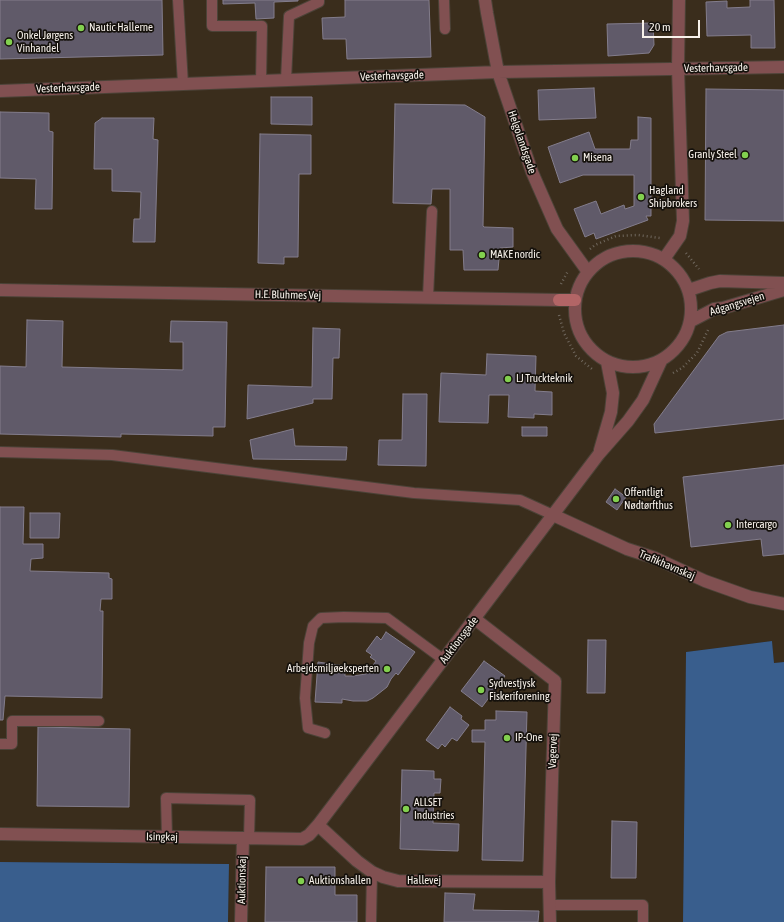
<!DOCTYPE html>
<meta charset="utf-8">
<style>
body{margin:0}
#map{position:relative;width:784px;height:922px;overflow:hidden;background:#30271b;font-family:"Asap Condensed",sans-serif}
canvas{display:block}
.scale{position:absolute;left:642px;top:20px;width:58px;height:18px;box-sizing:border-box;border:2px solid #f8f2eb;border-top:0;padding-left:5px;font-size:12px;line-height:14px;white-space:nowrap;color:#f8f2eb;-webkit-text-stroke:3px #15110c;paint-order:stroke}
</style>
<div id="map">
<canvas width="784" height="922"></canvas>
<div class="scale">20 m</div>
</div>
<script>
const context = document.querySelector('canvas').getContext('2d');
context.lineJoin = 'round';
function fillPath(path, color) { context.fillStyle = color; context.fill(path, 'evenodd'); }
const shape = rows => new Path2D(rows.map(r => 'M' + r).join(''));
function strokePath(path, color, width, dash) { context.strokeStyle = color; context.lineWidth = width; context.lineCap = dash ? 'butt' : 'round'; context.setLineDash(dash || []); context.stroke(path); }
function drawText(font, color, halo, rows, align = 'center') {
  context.font = font + ' "Asap Condensed",sans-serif'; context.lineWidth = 3.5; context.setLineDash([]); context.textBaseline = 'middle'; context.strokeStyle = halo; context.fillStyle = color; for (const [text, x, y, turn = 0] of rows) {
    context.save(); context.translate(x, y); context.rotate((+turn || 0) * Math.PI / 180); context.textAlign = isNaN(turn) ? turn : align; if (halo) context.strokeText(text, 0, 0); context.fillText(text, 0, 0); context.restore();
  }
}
fillPath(shape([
 [0,0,784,0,784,662,774,663,772,641,686,652,683,922,228,922,229,864,0,862]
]), '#3a2d1c');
fillPath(shape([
 [772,641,774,663,784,662,784,922,683,922,686,652],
 [0,862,229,864,228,922,0,922]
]), '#395e8d');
const building = shape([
 [0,0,162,0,163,55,0,59,0,0],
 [223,0,298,0,298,1,274,2,274,18,256,19,255,3,223,4,223,0],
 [345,0,429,0,431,57,347,59,346,39,323,39,322,18,345,17,345,0],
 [750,0,774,0,775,48,751,48,751,35,707,36,706,2,727,1,727,8,750,7,750,0],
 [653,23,654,45,649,53,608,56,607,24,653,23],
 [594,88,596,118,539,120,538,90,594,88],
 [706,89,784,90,784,221,705,220,706,89],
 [271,97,312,97,312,125,271,124,271,97],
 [395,104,465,105,485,117,483,226,484,227,513,228,513,247,500,248,498,270,464,270,463,250,450,250,450,189,432,189,431,204,393,203,395,104],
 [0,112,49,113,49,131,53,132,52,209,35,209,36,179,0,178,0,112],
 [638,117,651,118,651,216,646,216,648,220,596,239,594,233,585,237,574,209,596,201,601,214,624,205,625,209,634,206,634,175,583,175,560,183,548,147,589,132,595,149,630,149,631,140,638,140,638,117],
 [102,118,154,118,153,139,158,140,155,242,133,242,134,219,140,219,141,192,112,191,112,169,94,169,95,123,102,118],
 [260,134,311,135,311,174,299,174,298,257,284,257,284,264,258,263,260,134],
 [27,320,63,321,62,367,183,370,183,342,170,342,171,321,227,322,225,427,213,427,213,436,121,434,121,437,0,434,0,366,26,367,27,320],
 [784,325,784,419,655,433,654,424,719,336,727,332,784,325],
 [313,328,340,329,339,358,333,358,332,399,313,399,313,403,247,419,248,385,312,387,313,328],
 [487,354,536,356,535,391,552,392,552,415,534,414,534,418,508,417,509,395,489,395,488,423,439,422,441,373,486,375,487,354],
 [403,394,427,394,426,466,378,465,379,440,402,440,403,394],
 [522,427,547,427,547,436,522,436,522,427],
 [293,429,295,446,347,447,346,460,253,459,250,440,293,429],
 [784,465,784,554,763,556,761,539,691,547,683,477,784,465],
 [615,489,626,497,617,510,606,502,615,489],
 [0,507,24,507,23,544,43,544,43,558,31,559,30,571,109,573,109,578,112,579,112,599,101,599,100,611,103,611,102,698,5,696,3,720,0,720,0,507],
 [30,513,60,513,59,538,30,538,30,513],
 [386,632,415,652,398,675,396,673,391,679,387,687,373,698,367,701,353,701,342,699,342,703,315,702,318,662,345,666,345,676,353,676,366,674,369,671,376,661,370,657,372,655,366,651,377,636,381,640,386,632],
 [588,640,606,640,605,693,587,693,588,640],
 [484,661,505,676,482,707,461,691,484,661],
 [450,707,462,716,461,719,469,725,457,741,452,738,445,747,442,744,438,749,426,740,450,707],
 [496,711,527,712,523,861,482,860,485,742,472,742,472,730,485,730,485,720,496,720,496,711],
 [38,727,130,729,129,807,37,806,38,727],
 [402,770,434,771,434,779,441,779,440,793,434,793,433,823,459,824,458,851,400,849,402,770],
 [612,821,637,822,636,878,611,878,612,821],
 [266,867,335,867,335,895,357,895,357,922,265,922,266,867],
 [445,893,475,894,473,910,539,911,538,922,444,922,445,893]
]);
fillPath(building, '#605a69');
strokePath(building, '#837d8c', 1);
const lane = shape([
 [178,0,183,84],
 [212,0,212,26,262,26,261,81],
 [444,0,445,29],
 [286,80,289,16,319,2,319,0],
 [428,297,432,211],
 [0,452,112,455,414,493,520,500,553,515],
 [325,733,308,728,305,698,309,643,313,626,321,618,344,617,387,618,444,660],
 [0,744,12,744,12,721,99,721],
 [167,837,166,798,250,800,249,838],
 [550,905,643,905,643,922],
 [371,922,372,872]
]);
const street = shape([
 [485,0,487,13,498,72,532,172,557,229,588,272],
 [0,91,498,72,784,67],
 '575 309a58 58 0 1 1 116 0a58 58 0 1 1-116 0Z',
 [664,259,680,236,683,221,678,69,679,0],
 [0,290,559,300],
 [689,290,710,283,720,281,784,283],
 [691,321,714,309,723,308,784,290],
 [600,450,611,412,613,393,607,362],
 [553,515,627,549,655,558,705,581,750,597,784,604],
 [475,619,555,681,549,882,550,922],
 [318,825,357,861,372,872,383,877,398,881,549,882],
 [0,834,302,839,309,835,318,825,599,454,628,421,643,400,661,361],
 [241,922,243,838]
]);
const secondary = shape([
 [559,300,575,300]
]);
strokePath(lane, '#4c4338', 12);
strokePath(street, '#4c4338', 14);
strokePath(secondary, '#4c4338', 14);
strokePath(shape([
 [590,249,595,245,616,236,638,235,660,238],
 [686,253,699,269],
 [561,284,568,271],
 [559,315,564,333,576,356,592,369],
 [673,373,682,368,697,353,708,330]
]), '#70685e', 2.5, [1, 3]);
strokePath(lane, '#815051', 10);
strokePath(street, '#815051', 12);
strokePath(secondary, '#b26566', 12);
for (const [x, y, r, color] of [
 [81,28,4,"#82d04f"],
 [9,42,4,"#82d04f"],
 [745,155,4,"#82d04f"],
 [575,158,4,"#82d04f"],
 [641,197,4,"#82d04f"],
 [482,255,4,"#82d04f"],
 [508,379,4,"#82d04f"],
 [616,499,4,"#82d04f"],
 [728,525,4,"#82d04f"],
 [387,669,4,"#82d04f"],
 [481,690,4,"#82d04f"],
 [507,738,4,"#82d04f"],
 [406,809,4,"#82d04f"],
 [301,881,4,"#82d04f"]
]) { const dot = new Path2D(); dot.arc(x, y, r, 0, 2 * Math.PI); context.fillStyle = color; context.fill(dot); strokePath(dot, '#15110c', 1.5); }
drawText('11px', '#f8f2eb', '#15110c', [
 ["Nautic Hallerne",89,28],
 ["Onkel Jørgens",17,36],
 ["Vinhandel",17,49],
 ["Granly Steel",737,155,"right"],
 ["Misena",583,158],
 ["Hagland",649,191],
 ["Shipbrokers",649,204],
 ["MAKE nordic",490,255],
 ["LJ Truckteknik",516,379],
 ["Offentligt",624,493],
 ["Nødtørfthus",624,506],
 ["Intercargo",736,525],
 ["Arbejdsmiljøeksperten",379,669,"right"],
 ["Sydvestjysk",489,684],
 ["Fiskeriforening",489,697],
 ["IP-One",515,738],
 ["ALLSET",414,803],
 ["Industries",414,816],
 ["Auktionshallen",309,881]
], 'left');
drawText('11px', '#f8f2eb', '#15110c', [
 ["Vesterhavsgade",716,68,-1],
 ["Vesterhavsgade",392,76,-2],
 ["Vesterhavsgade",68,88,-2],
 ["Helgolandsgade",522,142,71],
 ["H.E. Bluhmes Vej",288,295,1],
 ["Adgangsvejen",737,304,-17],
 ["Trafikhavnskaj",667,565,23],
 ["Auktionsgade",459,640,-53],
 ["Vagervej",553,751,-88],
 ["Isingkaj",162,837,1],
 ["Auktionskaj",242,880,-89],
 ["Hallevej",424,881]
]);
</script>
